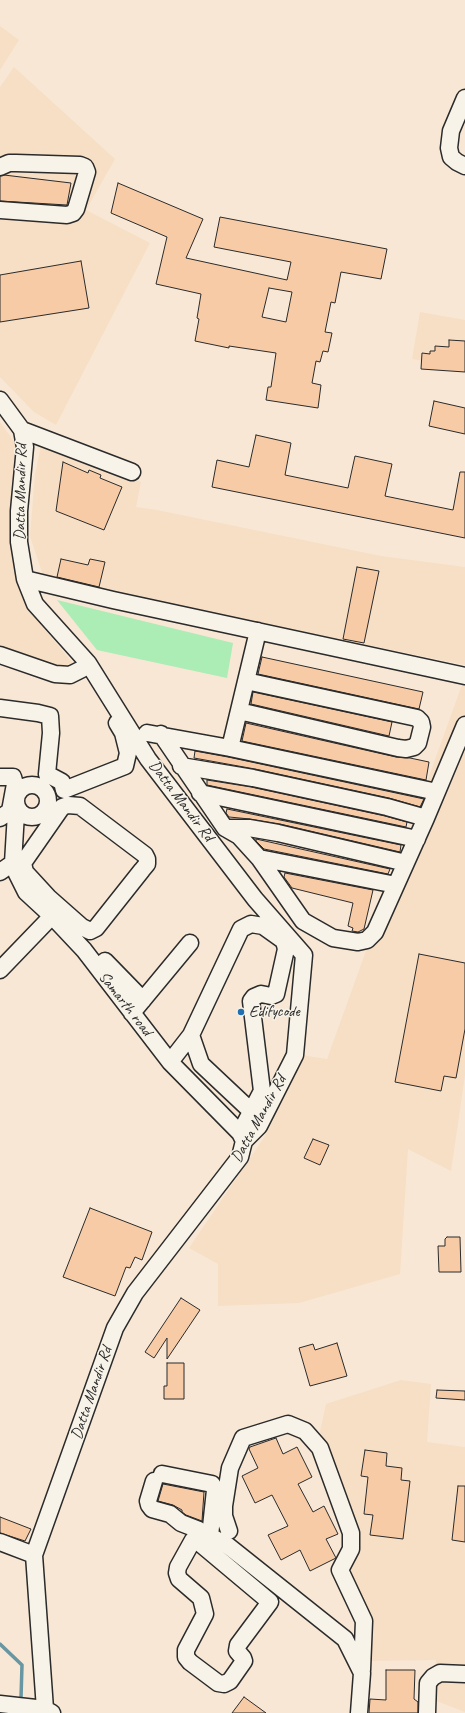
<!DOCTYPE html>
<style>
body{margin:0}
canvas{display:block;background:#f7e7d4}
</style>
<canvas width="465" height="1713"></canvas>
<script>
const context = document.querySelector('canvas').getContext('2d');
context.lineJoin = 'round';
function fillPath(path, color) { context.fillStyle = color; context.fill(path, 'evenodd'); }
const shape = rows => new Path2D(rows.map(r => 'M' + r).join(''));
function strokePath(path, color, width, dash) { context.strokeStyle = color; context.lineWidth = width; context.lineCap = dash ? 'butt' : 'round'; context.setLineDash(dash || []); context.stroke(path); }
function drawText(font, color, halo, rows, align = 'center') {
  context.font = font + ' Caveat,sans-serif'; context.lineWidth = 3; context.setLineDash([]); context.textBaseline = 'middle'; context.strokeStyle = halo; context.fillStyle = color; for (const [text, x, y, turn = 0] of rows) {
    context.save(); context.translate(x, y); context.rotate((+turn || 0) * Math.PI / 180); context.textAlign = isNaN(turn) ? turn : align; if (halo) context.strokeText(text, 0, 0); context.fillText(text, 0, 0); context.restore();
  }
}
fillPath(shape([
 [0,26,19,40,0,70],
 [14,67,115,159,86,210,150,243,56,425,34,412,0,377,0,87],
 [420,312,465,320,465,368,412,359],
 [0,422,15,443,12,549,26,607,76,667,65,673,0,649],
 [41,445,141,482,136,507,157,510,381,556,465,567,465,665,44,578,30,536,35,474],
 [463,682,465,682,465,1075,451,1171,408,1149,400,1274,299,1303,218,1306,218,1264,189,1248,265,1136,301,1055,327,1059],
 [401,1380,431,1384,427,1442,465,1447,465,1712,434,1700,436,1660,368,1661,342,1524,315,1454,326,1404]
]), '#f7dfc6');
fillPath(shape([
 [57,600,233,643,227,678,97,650]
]), '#acecb5');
strokePath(shape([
 [0,1644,22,1665,21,1698]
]), '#6896a2', 3.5);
const building = shape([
 [4,175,71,183,67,205,0,201,0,176,4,175],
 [118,183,203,219,186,258,287,280,291,262,214,247,220,217,387,249,381,279,341,272,335,303,331,302,325,332,332,333,328,352,323,351,320,362,316,361,312,383,321,385,318,408,266,400,268,387,271,387,276,353,229,346,229,348,195,341,199,319,197,318,201,294,156,284,167,237,111,213,118,183],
 [269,288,292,292,286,322,262,317,269,288],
 [81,261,89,308,0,322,0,275,81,261],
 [449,340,465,341,465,372,421,369,422,353,430,354,430,351,435,351,435,346,449,347,449,340],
 [434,401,465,408,465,434,429,426,434,401],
 [256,435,291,443,285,475,348,488,355,456,392,464,385,496,453,510,460,472,465,472,465,538,212,487,217,460,249,467,256,435],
 [63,462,88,473,89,470,101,475,100,478,122,487,104,530,56,511,63,462],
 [61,559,88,565,90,559,105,562,99,587,57,577,61,559],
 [357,567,379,571,364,643,343,639,357,567],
 [262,657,423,692,419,709,258,674,262,657],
 [253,692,392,722,389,736,251,704,253,692],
 [246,723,396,757,410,758,429,762,426,780,242,741,246,723],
 [195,751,228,757,424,799,420,807,389,798,255,769,194,758,195,751],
 [207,780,251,787,385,816,407,822,406,827,207,785,207,780],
 [227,809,401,845,400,852,280,824,250,819,229,817,226,813,227,809],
 [256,839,390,869,388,874,264,849,256,841,256,839],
 [285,873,373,890,364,929,358,932,352,931,353,928,348,926,353,903,292,888,284,877,285,873],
 [419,954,465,963,465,1029,456,1078,444,1076,441,1091,395,1082,419,954],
 [313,1139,329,1145,320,1165,304,1158,313,1139],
 [90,1208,152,1232,142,1260,135,1257,130,1268,126,1267,115,1296,63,1277,90,1208],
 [447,1237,460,1237,461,1272,439,1272,438,1246,445,1246,445,1239,447,1237],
 [181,1298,200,1310,167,1359,167,1338,154,1358,145,1352,181,1298],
 [337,1343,347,1376,310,1386,299,1348,313,1344,315,1350,337,1343],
 [167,1363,184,1363,184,1399,164,1399,164,1386,167,1386,167,1363],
 [437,1390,465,1391,465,1400,436,1398,437,1390],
 [276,1438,283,1454,297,1447,312,1477,298,1484,313,1512,324,1506,338,1534,326,1539,336,1558,310,1571,300,1550,281,1560,268,1535,288,1526,272,1495,255,1503,242,1476,258,1468,249,1449,250,1447,276,1438],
 [365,1450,387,1453,386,1466,402,1468,401,1480,410,1481,403,1539,370,1535,373,1515,364,1514,368,1477,361,1476,365,1450],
 [163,1484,204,1492,202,1521,186,1515,182,1512,182,1510,173,1505,158,1501,163,1484],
 [458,1486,465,1486,465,1542,452,1540,458,1486],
 [0,1517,31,1529,25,1541,0,1533,0,1517],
 [386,1670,415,1670,414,1699,418,1702,418,1713,369,1713,370,1699,386,1700,386,1670],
 [244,1697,266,1713,232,1713,244,1697]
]);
fillPath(building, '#f8cba7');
strokePath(building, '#2b2b2b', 1);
const minor = shape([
 [465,98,451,131,449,148,451,157,457,162,465,166],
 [0,167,9,163,16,163,80,165,85,167,87,172,76,209,73,213,67,215,0,210],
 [0,400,22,430,25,447,19,511,19,542,25,579,35,604,88,663,148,759,255,899,304,955,295,1055,259,1126,244,1141,240,1157,135,1293,115,1328,34,1555,45,1709],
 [22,430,132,472],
 [25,579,113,600,465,676],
 [0,655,55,674,70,675,82,669,88,663],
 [0,708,38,713,50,716,51,733,47,774,62,782,64,790,125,766,128,753,123,733,117,723],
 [239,711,398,748,406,749,414,747,418,743,422,727,421,722,417,718,246,681],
 [147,733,230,748,437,792],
 [161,734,225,828,239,836,259,858,303,921,333,938,358,942,367,940,375,932,426,818,465,725],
 [230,748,258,631],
 [181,766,253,778,387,807,426,818],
 [0,777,13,777,15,784,10,811,0,818],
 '16 801a16 16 0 1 1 32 0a16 16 0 1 1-32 0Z',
 [200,793,417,839],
 [18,809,16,813,13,863,17,874,26,892,52,916,84,950,170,1062,240,1133,244,1141],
 [225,828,249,828,278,833,406,863],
 [259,858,396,885],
 [0,872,13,863],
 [42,906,48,897,25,872,23,863,62,807,68,805,80,806,145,855,147,859,147,864,142,870,96,928,90,931,82,927,48,897],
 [105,961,143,1000],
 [0,970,52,916],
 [132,1013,190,943],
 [191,1035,201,1064,251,1111],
 [170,1062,191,1035,241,929,251,924,263,926,284,941,286,949,276,994,271,996,261,994,254,997,251,1001,262,1091,240,1133],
 [162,1474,212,1484,215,1490,210,1536],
 [154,1481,148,1501,149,1505,152,1509,170,1514,181,1523,199,1530,200,1533,201,1537,202,1545,270,1602,238,1645,237,1651,243,1658,244,1661,230,1681,224,1684,218,1683,190,1662,186,1657,186,1650,205,1614,201,1598,179,1579,177,1573,178,1567,193,1540,201,1537,210,1536,227,1545,345,1639,362,1673,359,1713],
 [229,1531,224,1516,224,1506,230,1468,243,1438,288,1424,305,1431,320,1448,351,1533,351,1549,340,1570,364,1621,362,1670],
 [0,1542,34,1555],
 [0,1704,45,1709,52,1713],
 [427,1713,428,1683,433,1677,440,1673,465,1674]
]);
strokePath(minor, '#2b2b2b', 19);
strokePath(minor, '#f7f3e8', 16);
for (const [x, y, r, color] of [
 [241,1012,4,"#1f6fb2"]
]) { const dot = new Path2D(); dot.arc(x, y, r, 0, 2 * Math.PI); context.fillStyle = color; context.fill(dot); strokePath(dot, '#f7f3e8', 1.5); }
drawText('16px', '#2b2b2b', '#f7f3e8', [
 ["Datta Mandir Rd",21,492,-89],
 ["Datta Mandir Rd",181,801,53],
 ["Samarth road",125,1004,52],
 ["Datta Mandir Rd",259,1119,-61],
 ["Datta Mandir Rd",92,1393,-71]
]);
drawText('16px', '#2b2b2b', '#f7f3e8', [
 ["Edifycode",249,1012]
], 'left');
</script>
